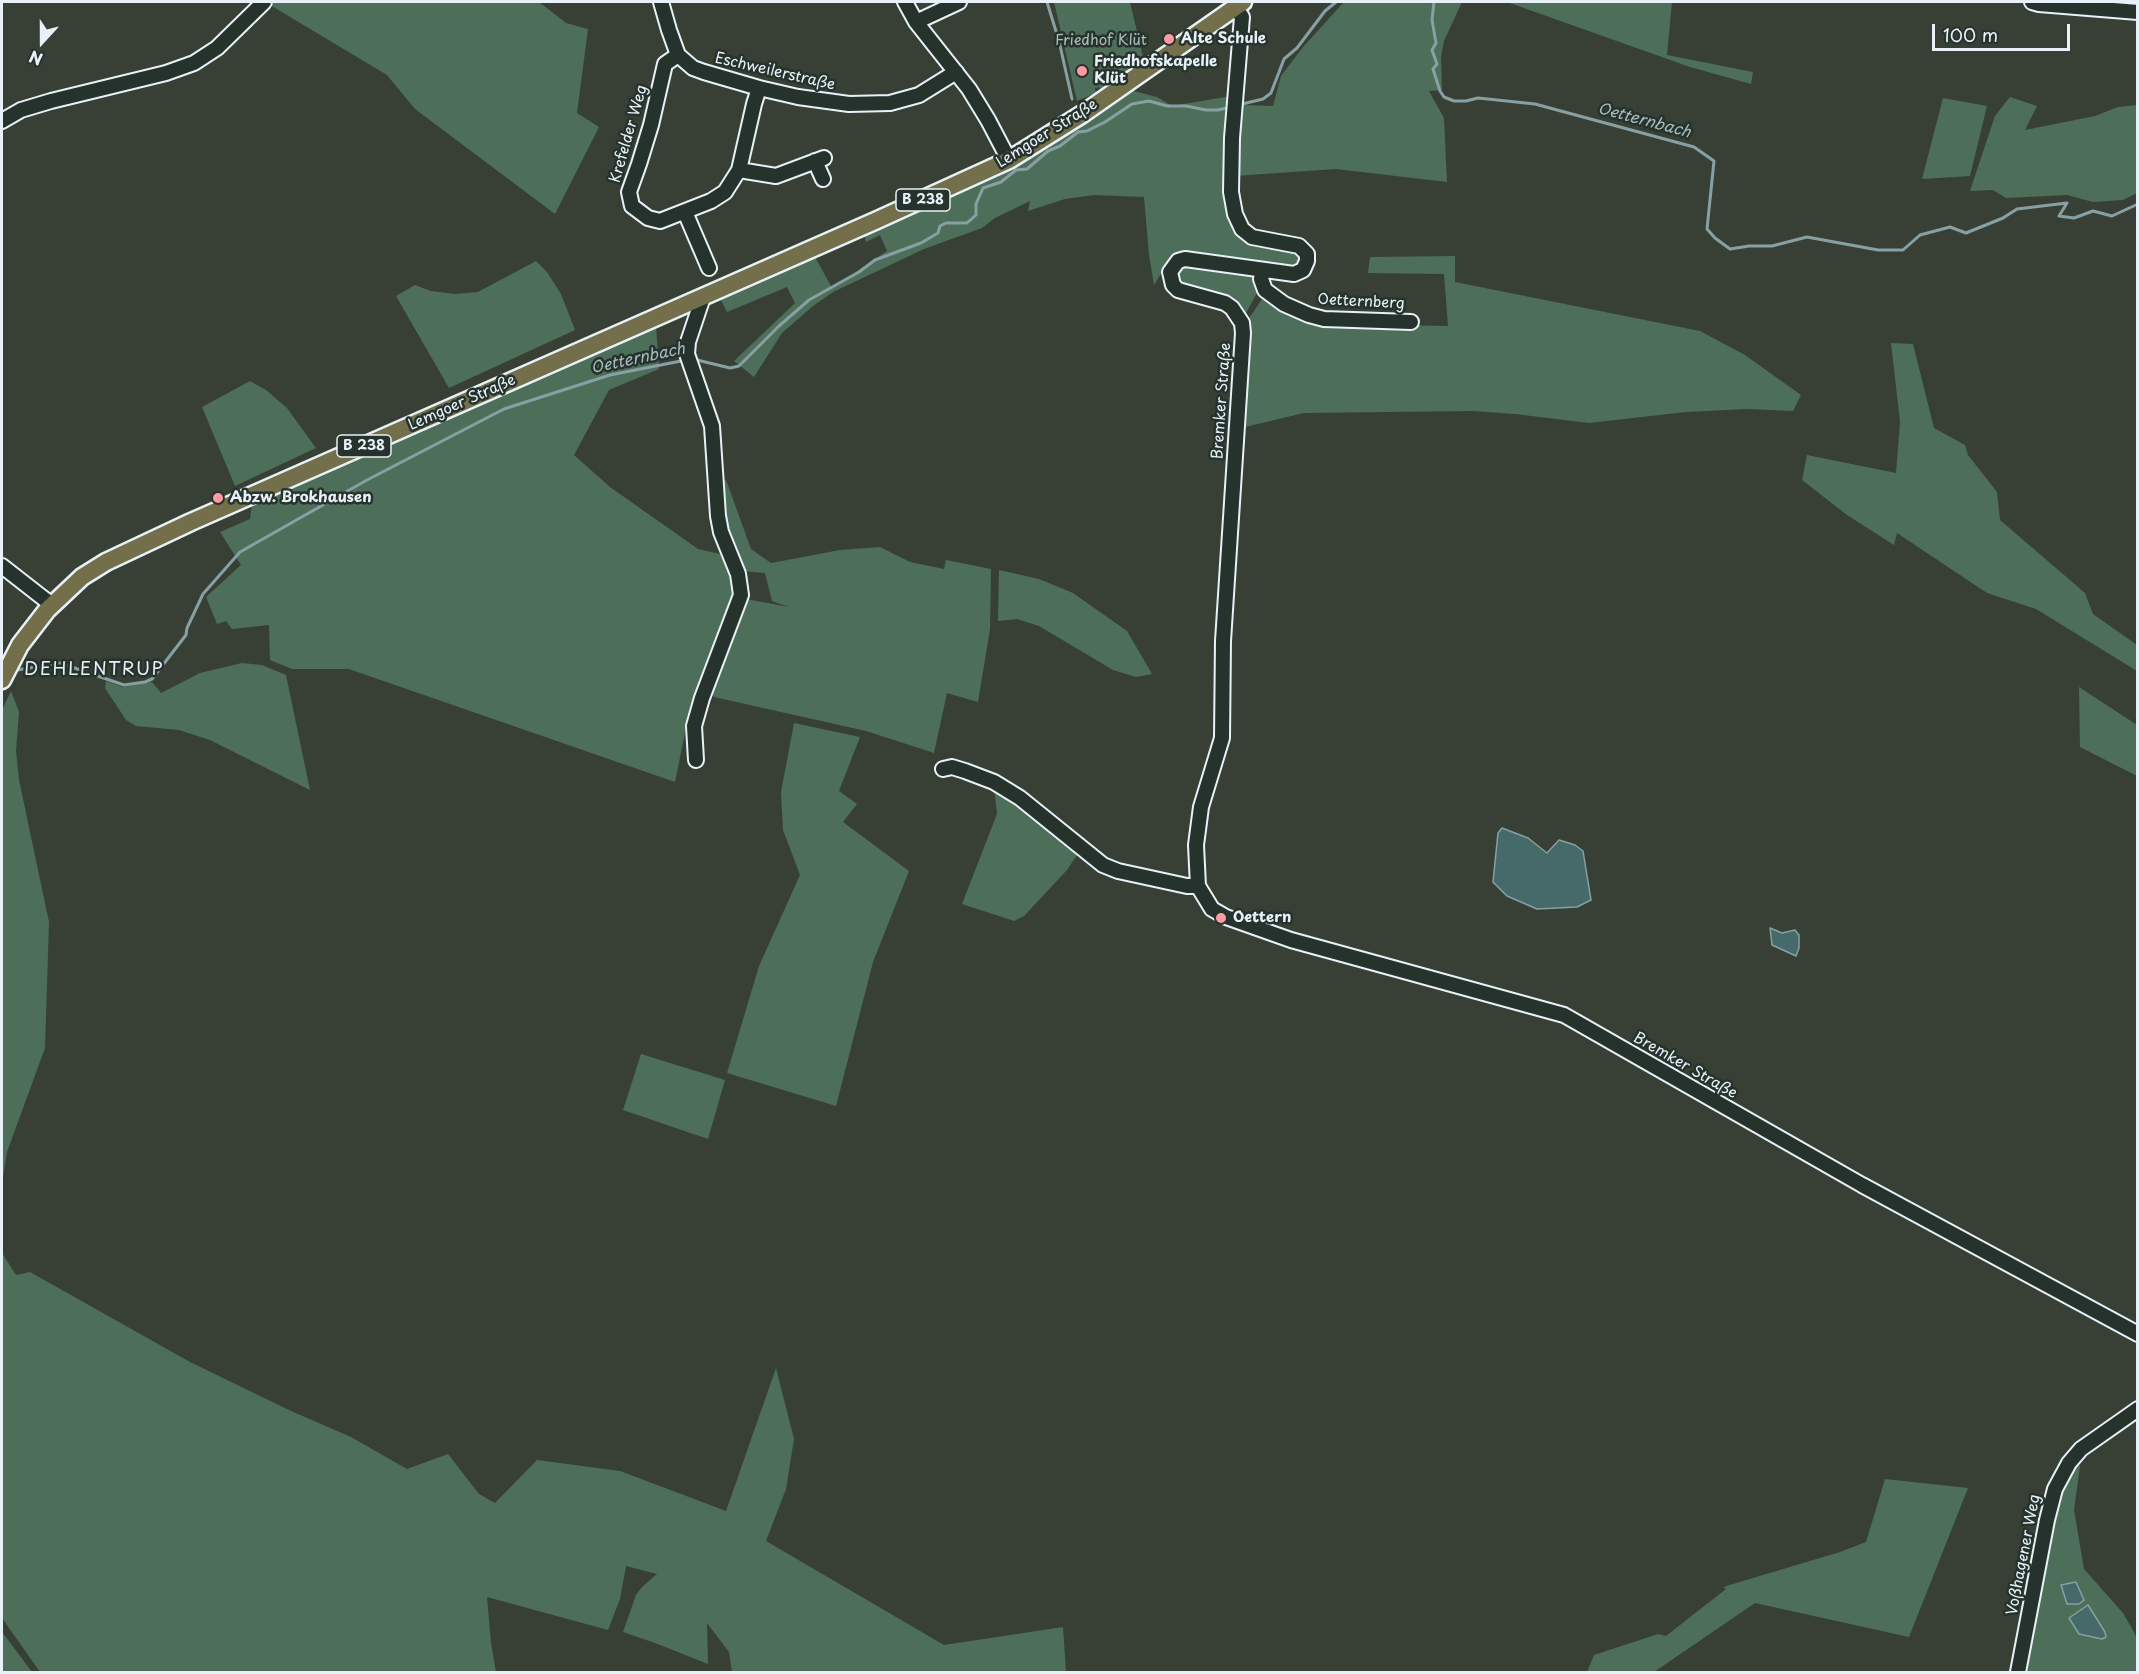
<!DOCTYPE html>
<meta charset="utf-8">
<style>
body{margin:0}
#map{position:relative;width:2139px;height:1674px;overflow:hidden;background:#384036;font-family:"Playpen Sans",sans-serif}
canvas{display:block}
.frame{position:absolute;inset:0;border:3px solid #e8f1f8;pointer-events:none}
.north{position:absolute;left:12px;top:12px;width:60px;height:60px;-webkit-text-stroke:4px #26332d;paint-order:stroke;rotate:201deg;font-size:16px;font-weight:700;line-height:24px;text-align:center;color:#e8f1f8}
.north::after{content:'';display:block;margin:auto;width:21px;height:27px;background:#e8f1f8;clip-path:polygon(50% 0,100% 100%,50% 72%,0 100%)}
.scale{position:absolute;left:1932px;top:24px;width:138px;height:27px;box-sizing:border-box;border:3px solid #e8f1f8;border-top:0;padding-left:8px;font-size:18px;line-height:21px;white-space:nowrap;color:#e8f1f8;-webkit-text-stroke:4px #26332d;paint-order:stroke}
</style>
<div id="map">
<canvas width="2139" height="1674"></canvas>
<div class="frame"></div>
<div class="north">N</div>
<div class="scale">100 m</div>
</div>
<script>
const context = document.querySelector('canvas').getContext('2d');
context.lineJoin = 'round';
function fillPath(path, color) { context.fillStyle = color; context.fill(path, 'evenodd'); }
const shape = rows => new Path2D(rows.map(r => 'M' + r).join(''));
function strokePath(path, color, width, dash) { context.strokeStyle = color; context.lineWidth = width; context.lineCap = dash ? 'butt' : 'round'; context.setLineDash(dash || []); context.stroke(path); }
function drawText(font, color, halo, rows, align = 'center') {
  context.font = font + ' "Playpen Sans",sans-serif'; context.lineWidth = 5; context.setLineDash([]); context.textBaseline = 'middle'; context.strokeStyle = halo; context.fillStyle = color; for (const [text, x, y, turn = 0] of rows) {
    context.save(); context.translate(x, y); context.rotate((+turn || 0) * Math.PI / 180); context.textAlign = isNaN(turn) ? turn : align; if (halo) context.strokeText(text, 0, 0); context.fillText(text, 0, 0); context.restore();
  }
}
fillPath(shape([
 [274,2,539,2,566,23,588,29,577,113,599,127,555,214,415,109,387,75,270,5],
 [1054,2,1130,2,1144,61,1101,90,1099,87,1095,88,1096,93,1077,101],
 [1344,2,1462,2,1444,41,1441,56,1442,90,1429,91,1444,118,1447,182,1336,169,1234,176,1241,105,1273,106,1281,76,1303,47],
 [1507,2,1672,2,1667,55,1753,72,1751,84,1690,67],
 [1130,90,1157,97,1172,106,1231,96,1225,139,1226,200,1230,216,1237,232,1250,243,1296,250,1300,254,1301,260,1298,266,1290,269,1189,254,1170,259,1154,285,1149,255,1144,197,1094,195,1065,199,1028,211,1030,201,995,218,982,228,924,249,833,292,813,306,782,333,754,377,734,361,795,303,787,287,727,312,719,296,814,255,832,288,887,251,880,235,866,242,864,234,958,192,1040,151],
 [2010,97,2037,106,2025,130,2095,116,2118,107,2137,105,2137,193,2123,200,2093,202,2067,195,2006,198,1993,190,1970,191,1995,116],
 [1943,98,1987,106,1970,176,1922,179],
 [1455,256,1455,282,1700,331,1745,355,1801,395,1793,411,1747,409,1686,412,1589,423,1515,414,1473,411,1304,413,1245,427,1247,321,1265,295,1282,312,1318,324,1448,326,1444,274,1368,273,1370,257],
 [536,261,547,272,561,294,575,330,449,388,396,296,415,285,431,291,454,294,478,292],
 [1191,264,1256,274,1259,289,1245,315,1240,308,1230,299,1179,284,1176,276,1177,270],
 [656,327,659,369,609,390,574,455,610,487,698,549,720,554,727,568,733,588,731,603,694,705,686,728,675,782,349,669,292,669,270,660,269,625,232,629,226,621,217,624,206,597,241,565,220,532,250,519,252,504,334,466,467,411],
 [1891,343,1913,344,1934,428,1965,445,1968,455,1997,492,2000,520,2085,593,2093,614,2137,645,2137,671,2036,609,1987,593,1897,533,1894,545,1847,515,1802,480,1807,455,1896,473,1900,422],
 [250,381,266,390,287,408,316,448,235,486,202,407],
 [726,480,751,549,771,563,840,550,880,547,910,562,944,569,946,560,991,569,990,629,978,702,947,693,934,753,866,731,714,697,711,690,746,599,789,607,772,601,765,573,742,571,724,539,720,481],
 [999,570,1039,579,1073,593,1127,631,1152,674,1136,677,1113,670,1039,626,1017,619,998,621],
 [242,663,262,665,286,675,310,790,210,740,179,730,136,726,126,720,105,688,106,681,123,687,152,682,161,693,200,673],
 [2079,687,2137,725,2137,776,2080,747],
 [11,691,19,712,16,751,19,780,49,922,45,1048,7,1152,2,1183,2,710],
 [794,723,860,737,839,791,857,804,843,822,909,871,873,962,836,1106,727,1073,759,966,800,875,783,830,781,792],
 [994,787,1079,852,1067,870,1024,916,1014,921,962,904,997,814],
 [641,1054,725,1080,708,1139,623,1110],
 [2,1253,16,1275,30,1272,190,1362,291,1411,351,1437,407,1469,448,1454,479,1494,495,1503,537,1460,620,1471,726,1511,776,1368,794,1439,786,1489,766,1541,944,1645,1063,1627,1066,1672,732,1672,729,1652,707,1623,708,1664,655,1643,623,1632,636,1595,642,1587,657,1574,626,1566,620,1599,608,1630,487,1597,491,1643,496,1672,40,1672,2,1618],
 [2071,1464,2080,1466,2074,1510,2084,1569,2123,1613,2134,1632,2137,1640,2137,1672,2021,1672,2049,1524],
 [1885,1479,1968,1488,1909,1637,1755,1603,1654,1672,1587,1672,1594,1655,1658,1634,1666,1636,1726,1589,1723,1587,1840,1552,1866,1542],
 [2,1632,32,1672,2,1672]
]), '#4d6e59');
const water = shape([
 [1502,828,1528,838,1547,853,1559,840,1575,845,1583,851,1591,900,1577,907,1537,909,1507,896,1493,882,1498,833,1502,828],
 [1770,928,1782,933,1795,930,1799,935,1799,948,1796,956,1772,945,1770,928],
 [2076,1582,2084,1600,2079,1604,2067,1604,2061,1585,2076,1582],
 [2088,1605,2105,1632,2106,1637,2102,1639,2079,1634,2069,1618,2088,1605]
]);
fillPath(water, '#466a6a');
strokePath(water, '#87a0a3', 1.5);
strokePath(shape([
 [1047,2,1059,41,1072,99],
 [1434,2,1432,20,1436,43,1432,50,1437,64,1433,69,1440,91,1444,97,1454,101,1466,101,1478,98,1535,104,1694,147,1714,161,1707,229,1715,238,1730,249,1749,246,1772,246,1807,237,1878,250,1903,250,1920,235,1950,227,1966,233,2003,218,2017,209,2067,203,2059,216,2074,218,2093,211,2112,216,2138,204],
 [1238,105,1263,99,1271,93,1284,59,1297,48,1325,11,1336,2],
 [693,359,730,368,739,366,779,326,809,300,859,272,875,260,921,243,938,233,940,226,946,223,967,223,976,215,976,204,983,188,1001,182,1016,170,1027,169,1048,151,1060,146,1078,132,1087,131,1105,122,1132,104,1149,101,1167,106,1186,106,1206,110,1218,110,1231,107],
 [17,670,60,663,124,685,145,682,152,679,186,635,187,628,203,594,240,552,367,480,504,409,610,375,686,360]
]), '#87a0a3', 3);
const minor = shape([
 [661,2,669,30,678,55,693,68,704,72,759,88,798,97,849,104,890,103,919,95,956,72],
 [905,2,916,22,969,89,988,120,1009,160],
 [2032,2,2039,4,2138,12],
 [1235,7,1242,17,1232,138,1231,192,1235,214,1242,229,1252,237,1299,246,1307,254,1307,261,1303,270,1294,274,1185,259,1178,261,1170,272,1173,285,1178,290,1225,303,1232,308,1242,323,1243,333,1223,641,1222,738,1201,807,1196,845,1198,886,1212,909,1226,917,1291,940,1564,1015,1862,1185,2138,1334],
 [916,22,959,2],
 [678,55,665,64,651,125,639,164,629,192,632,206,648,218,660,221,711,201,725,192,739,170,754,104,759,88],
 [2,121,21,110,51,101,166,73,194,63,217,48,264,2],
 [815,161,823,179],
 [739,170,776,176,824,158],
 [685,212,709,268],
 [1263,270,1261,279,1265,290,1284,304,1309,315,1324,319,1411,322],
 [2,566,52,605],
 [696,760,694,726,702,698,741,595,738,574,721,532,718,516,712,426,687,354,688,342,703,297],
 [943,769,952,767,965,771,994,782,1020,798,1103,865,1118,871,1187,886,1198,886],
 [2018,1672,2047,1520,2055,1489,2069,1463,2081,1449,2138,1409]
]);
const major = shape([
 [2,680,20,645,47,610,82,577,106,562,191,522,875,221,1009,160,1084,113,1243,2]
]);
strokePath(minor, '#e8f1f8', 18);
strokePath(major, '#e8f1f8', 21);
strokePath(minor, '#26332d', 14);
strokePath(major, '#726f4a', 16);
for (const [x, y, r, color] of [
 [1169,39,6,"#ff9aa2"],
 [1082,71,6,"#ff9aa2"],
 [218,498,6,"#ff9aa2"],
 [1221,918,6,"#ff9aa2"]
]) { const dot = new Path2D(); dot.arc(x, y, r, 0, 2 * Math.PI); context.fillStyle = color; context.fill(dot); strokePath(dot, '#26332d', 2); }
for (const [x, y, w] of [
 [923,200,54],
 [364,446,54]
]) { const box = new Path2D(); box.roundRect(x - w / 2, y - 11, w, 22, 4.5); context.fillStyle = '#26332d'; context.fill(box); strokePath(box, '#e8f1f8', 1.5); }
drawText('bold 14px', '#e8f1f8', null, [
 ["B 238",923,200],
 ["B 238",364,446]
]);
drawText('bold 15px', '#e8f1f8', '#26332d', [
 ["Alte Schule",1181,39],
 ["Friedhofskapelle",1094,62],
 ["Klüt",1094,79],
 ["Abzw. Brokhausen",230,498],
 ["Oettern",1233,918]
], 'left');
drawText('15px', '#aabdb8', '#26332d', [
 ["Friedhof Klüt",1101,41]
]);
drawText('15px', '#e8f1f8', '#26332d', [
 ["Eschweilerstraße",775,72,13],
 ["Krefelder Weg",629,134,-74],
 ["Lemgoer Straße",1047,134,-32],
 ["Oetternberg",1361,302,3],
 ["Bremker Straße",1222,401,-86],
 ["Lemgoer Straße",462,403,-24],
 ["Bremker Straße",1685,1066,30],
 ["Voßhagener Weg",2024,1555,-79]
]);
drawText('italic 16px', '#a7bbbf', '#26332d', [
 ["Oetternbach",1644,121,15],
 ["Oetternbach",638,359,-12]
]);
context.letterSpacing = '1.5px';
drawText('18px', '#e8f1f8', '#26332d', [
 ["DEHLENTRUP",94,670]
]);
context.letterSpacing = '0px';
</script>
